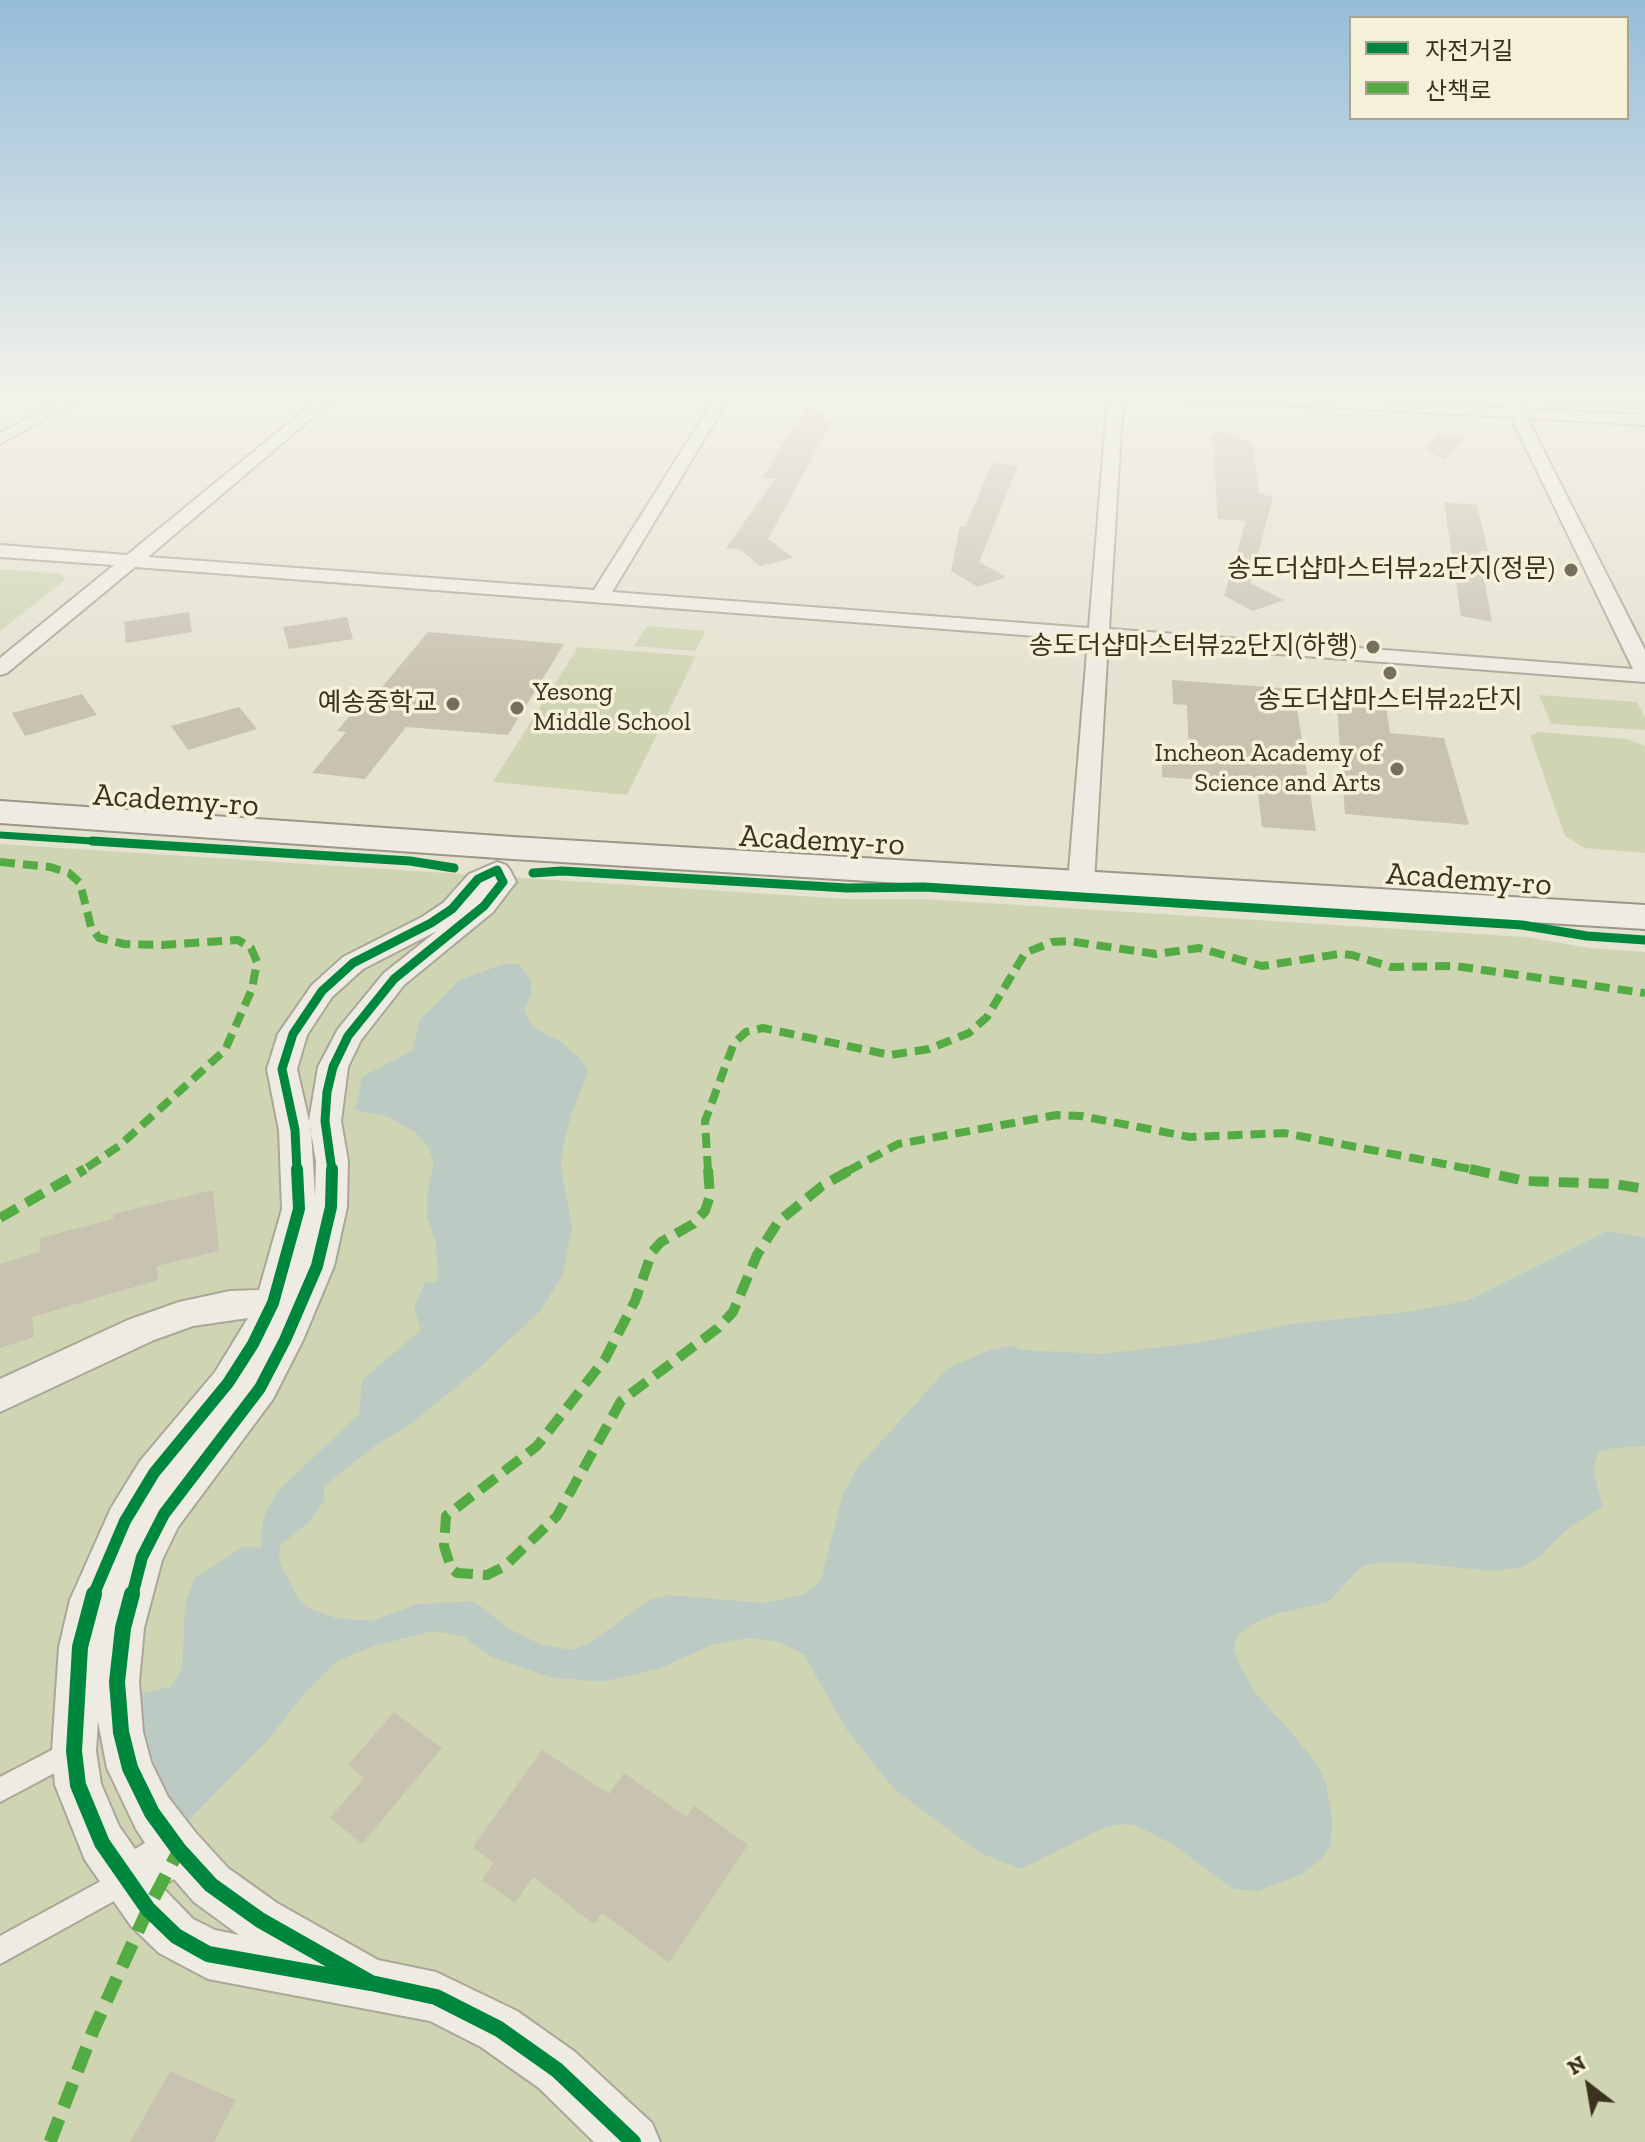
<!DOCTYPE html>
<meta charset="utf-8">
<style>
body{margin:0}
#map{position:relative;width:1645px;height:2142px;overflow:hidden;background:#e5e2d0;font-family:"Zilla Slab","Noto Sans KR",serif}
canvas{display:block}
.legend{position:absolute;left:1349px;top:16px;width:280px;height:104px;box-sizing:border-box;background:#f5f1d8;border:2px solid #aaa48f;margin:0;padding:10px 14px;list-style:none;font-size:24px;color:#3a3121}
.legend li{display:flex;align-items:center;gap:16px;height:40px}
.legend b{width:40px;border:2px solid #aaa48f}
.north{position:absolute;left:1549px;top:2046px;width:80px;height:80px;-webkit-text-stroke:6px #f5f1d8;paint-order:stroke;rotate:329deg;font-size:22px;font-weight:700;line-height:32px;text-align:center;color:#3a3121}
.north::after{content:'';display:block;margin:auto;width:28px;height:36px;background:#3a3121;clip-path:polygon(50% 0,100% 100%,50% 72%,0 100%)}
</style>
<div id="map">
<canvas width="1645" height="2142"></canvas>
<ul class="legend">
<li><b style="height:10px;background:#00873e"></b>자전거길</li>
<li><b style="height:10px;background:#55ab43"></b>산책로</li>
</ul>
<div class="north">N</div>
</div>
<script>
const context = document.querySelector('canvas').getContext('2d');
context.lineJoin = 'round';
function fillPath(path, color) { context.fillStyle = color; context.fill(path, 'evenodd'); }
const shape = rows => new Path2D(rows.map(r => 'M' + r).join(''));
function strokePath(path, color, width, dash) { context.strokeStyle = color; context.lineWidth = width; context.lineCap = dash ? 'butt' : 'round'; context.setLineDash(dash || []); context.stroke(path); }
function drawText(font, color, halo, rows, align = 'center') {
  context.font = font + ' "Zilla Slab","Noto Sans KR",serif'; context.lineWidth = 7; context.setLineDash([]); context.textBaseline = 'middle'; context.strokeStyle = halo; context.fillStyle = color; for (const [text, x, y, turn = 0] of rows) {
    context.save(); context.translate(x, y); context.rotate((+turn || 0) * Math.PI / 180); context.textAlign = isNaN(turn) ? turn : align; if (halo) context.strokeText(text, 0, 0); context.fillText(text, 0, 0); context.restore();
  }
}
fillPath(shape([
 [1537,390,1645,390,1645,411,1545,405]
]), '#e3e2c2');
fillPath(shape([
 [0,569,62,574,65,580,0,631],
 [647,626,706,631,695,651,634,646],
 [578,647,696,656,627,795,493,782],
 [1539,695,1637,702,1645,717,1645,730,1551,724],
 [1538,732,1627,739,1645,746,1645,853,1584,848,1565,836,1530,736],
 [0,844,847,899,924,899,1525,937,1590,948,1645,952,1645,2142,0,2142]
]), '#cfd5b3');
fillPath(shape([
 [504,964,519,964,530,979,532,993,524,1010,533,1027,561,1042,582,1060,588,1073,571,1115,563,1147,561,1166,572,1229,562,1276,540,1311,480,1367,411,1424,379,1443,324,1486,324,1501,309,1522,280,1545,279,1562,299,1600,311,1609,336,1618,372,1621,418,1604,474,1601,508,1628,540,1644,571,1650,591,1642,649,1600,668,1595,763,1603,803,1595,820,1582,843,1494,858,1467,948,1368,989,1350,1011,1346,1024,1350,1102,1354,1202,1342,1292,1324,1414,1311,1469,1300,1607,1231,1645,1237,1645,1446,1614,1448,1598,1452,1593,1470,1603,1506,1570,1527,1540,1556,1520,1568,1491,1571,1413,1563,1377,1563,1361,1567,1328,1602,1276,1614,1253,1624,1238,1635,1234,1649,1239,1664,1256,1694,1286,1726,1316,1763,1326,1783,1332,1817,1331,1845,1320,1860,1302,1874,1258,1891,1233,1889,1174,1845,1137,1826,1122,1824,1101,1829,1021,1869,980,1853,894,1789,847,1730,804,1655,780,1642,748,1638,713,1644,661,1668,601,1682,549,1677,492,1657,463,1636,432,1631,371,1647,337,1661,304,1694,267,1741,185,1824,138,1746,131,1695,171,1687,182,1669,185,1607,194,1579,244,1546,261,1548,263,1518,277,1492,359,1414,362,1380,421,1330,414,1308,425,1282,438,1282,436,1244,427,1216,427,1195,434,1163,428,1146,414,1131,388,1117,355,1110,362,1077,413,1050,420,1020,459,980]
]), '#bbcbc3');
fillPath(shape([
 [808,404,832,422,768,539,794,558,760,566,741,550,726,548,775,479,762,478],
 [1223,432,1253,443,1259,493,1273,497,1250,583,1284,600,1253,611,1224,596,1246,521,1218,519,1212,434],
 [1439,434,1465,439,1444,460,1424,448],
 [992,463,1018,466,979,562,1006,577,978,587,951,571,960,526,965,527],
 [1444,502,1477,505,1488,551,1479,551,1492,622,1461,616],
 [189,612,192,632,126,643,124,622],
 [347,617,353,639,289,649,283,627],
 [428,632,564,644,508,735,406,727,365,779,312,773,346,732,337,731,354,711,362,711],
 [1172,680,1294,689,1316,831,1262,827,1257,784,1162,777,1162,755,1189,757,1187,705,1173,704],
 [82,694,97,715,25,736,12,713],
 [1336,694,1385,699,1390,733,1444,738,1469,825,1345,814],
 [239,707,257,729,188,750,171,726],
 [213,1190,219,1251,157,1266,158,1280,32,1317,34,1337,0,1348,0,1264,40,1252,40,1238,113,1219,113,1214],
 [394,1712,442,1748,362,1844,330,1818,364,1778,348,1765],
 [542,1750,609,1794,624,1773,687,1817,694,1806,748,1845,669,1963,602,1913,594,1924,533,1877,515,1903,482,1880,494,1863,473,1847],
 [170,2071,236,2100,214,2142,130,2142]
]), '#c8c2b1');
const lane = shape([
 [73,1739,81,1743,85,1751,81,1759,0,1802,0,1777,73,1739],
 [125,1868,134,1872,138,1881,134,1890,0,1964,0,1936,125,1868]
]);
const street = shape([
 [79,390,97,390,0,444,0,433,79,390],
 [329,390,345,390,148,557,594,590,720,390,734,390,612,592,1089,628,1108,395,1098,390,1184,390,1506,408,1498,390,1512,390,1522,409,1645,415,1645,425,1527,418,1645,650,1645,682,1108,641,1094,883,1090,888,1081,891,1072,888,1068,883,1088,640,135,567,7,673,0,675,0,658,114,565,0,557,0,545,127,555,329,390],
 [1123,396,1511,417,1633,669,1109,629,1123,396],
 [497,862,506,865,510,870,516,882,512,887,493,912,404,985,361,1040,348,1067,341,1121,348,1161,347,1207,334,1266,303,1340,273,1399,178,1527,162,1560,144,1628,139,1682,143,1732,151,1762,168,1797,196,1833,228,1868,277,1903,378,1960,436,1972,517,2011,575,2052,652,2123,660,2142,594,2142,539,2088,481,2047,430,2021,208,1979,159,1953,131,1926,85,1860,55,1785,52,1751,59,1647,70,1600,111,1508,140,1461,215,1372,248,1318,193,1326,154,1340,0,1412,0,1379,128,1320,179,1302,230,1291,259,1290,282,1209,279,1130,267,1069,278,1034,312,985,343,957,422,917,443,903,469,874,497,862],
 [437,931,384,973,338,1029,318,1067,309,1121,316,1161,315,1197,311,1130,297,1069,307,1035,332,997,363,969,437,931],
 [98,1721,107,1768,136,1829,145,1843,135,1849,119,1826,101,1784,96,1751,98,1721],
 [174,1879,194,1902,239,1935,215,1930,193,1919,161,1886,174,1879]
]);
const secondary = shape([
 [0,801,513,837,1645,905,1645,929,513,859,0,823,0,801]
]);
strokePath(lane, '#aaa799', 4);
strokePath(street, '#aaa799', 4);
strokePath(secondary, '#9a9688', 4);
fillPath(lane, '#eeece2');
fillPath(street, '#eeece2');
fillPath(secondary, '#eeece2');
strokePath(shape([
 [0,862,50,867,69,873,80,883,91,927,99,938,124,944,162,945,238,940,251,948,257,962,252,989,225,1050,119,1146,82,1171],
 [708,1171,705,1121,734,1043,746,1032,763,1028,890,1055,929,1049,969,1033,987,1017,1025,953,1052,942,1069,941,1156,954,1199,948,1262,966,1339,954,1352,955,1391,967,1455,966,1645,993],
 [848,1171,898,1144,1057,1115,1081,1116,1190,1137,1284,1133,1480,1171]
]), '#55ab43', 8, [15, 8]);
strokePath(shape([
 [708,1169,710,1196,705,1211,693,1224,661,1242,652,1252,635,1301,605,1359,537,1446,446,1516,444,1546,451,1568,457,1573,487,1575,505,1566,557,1516,621,1401,718,1328,733,1312,757,1255,778,1222,822,1186,852,1169],
 [1470,1169,1525,1181,1615,1184,1645,1189],
 [0,1218,85,1169]
]), '#55ab43', 10, [20, 10]);
strokePath(shape([
 [50,2142,93,2031,148,1909,179,1850]
]), '#55ab43', 13, [25, 13]);
strokePath(shape([
 [0,835,123,843]
]), '#00873e', 7);
strokePath(shape([
 [92,841,410,861,454,868],
 [533,873,562,871,847,888,924,887,1522,925,1587,936,1645,940],
 [297,1171,295,1130,282,1069,293,1034,322,991,353,963,431,923,452,909,478,879,497,870,503,882,484,906,394,979,348,1036,333,1067,327,1092,325,1121,332,1171]
]), '#00873e', 9);
strokePath(shape([
 [93,1596,125,1521,154,1473,228,1383,253,1344,273,1303,299,1209,297,1169],
 [132,1596,142,1557,164,1514,260,1388,285,1340,317,1266,331,1207,332,1169]
]), '#00873e', 12);
strokePath(shape([
 [94,1594,80,1647,74,1751,78,1785,102,1843,148,1909,176,1936,208,1954,371,1983],
 [132,1594,123,1628,117,1682,121,1732,130,1768,152,1813,179,1850,211,1885,260,1920,371,1983],
 [371,1983,436,1997,499,2029,557,2070,633,2142]
]), '#00873e', 16);
const sky = context.createLinearGradient(0, 0, 0, 690);
sky.addColorStop(0, '#96bdd9');
sky.addColorStop(0.57, '#f3f2ea');
sky.addColorStop(1, '#f3f2ea00');
context.fillStyle = sky;
context.fillRect(0, 0, 1645, 690);
for (const [x, y, r, color] of [
 [1571,570,8,"#766f5e"],
 [1373,647,8,"#766f5e"],
 [1390,673,8,"#766f5e"],
 [453,704,8,"#766f5e"],
 [517,708,8,"#766f5e"],
 [1397,769,8,"#766f5e"]
]) { const dot = new Path2D(); dot.arc(x, y, r, 0, 2 * Math.PI); context.fillStyle = color; context.fill(dot); strokePath(dot, '#f5f1d8', 3); }
drawText('26px', '#3a3121', '#f5f1d8', [
 ["송도더샵마스터뷰22단지(정문)",1555,570],
 ["송도더샵마스터뷰22단지(하행)",1357,647],
 ["Yesong",533,693,"left"],
 ["Middle School",533,723,"left"],
 ["송도더샵마스터뷰22단지",1390,701,"center"],
 ["예송중학교",437,704],
 ["Incheon Academy of",1381,754],
 ["Science and Arts",1381,784]
], 'right');
drawText('32px', '#3a3121', '#f5f1d8', [
 ["Academy-ro",176,801,4],
 ["Academy-ro",822,841,3],
 ["Academy-ro",1469,880,4]
]);
</script>
